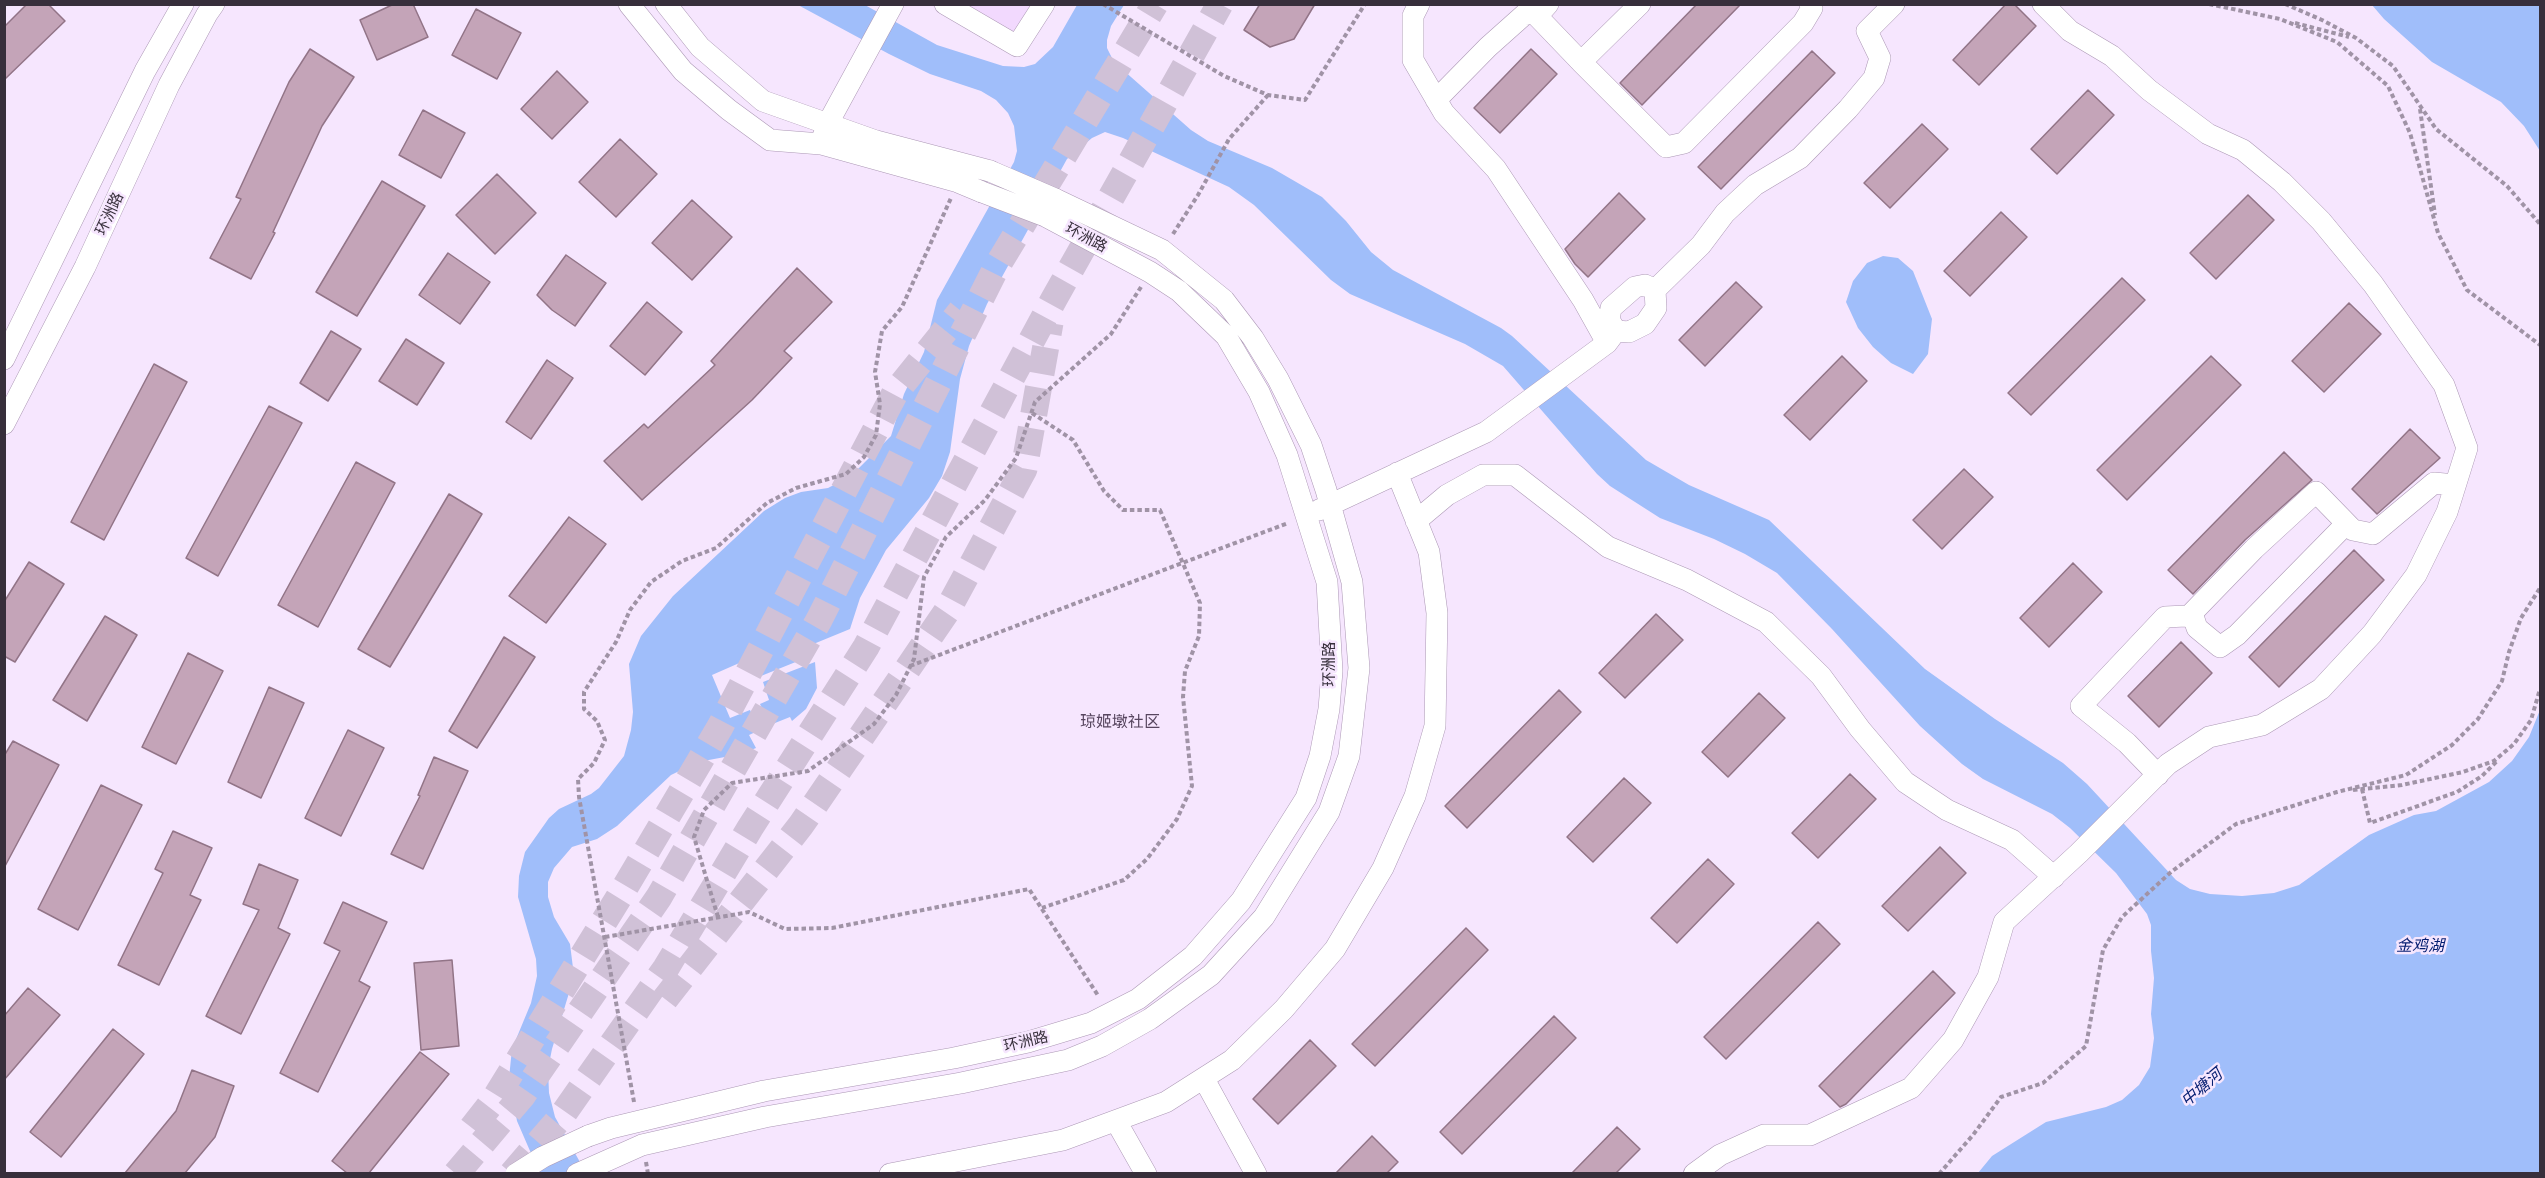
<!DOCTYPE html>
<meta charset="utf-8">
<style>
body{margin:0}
#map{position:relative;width:2545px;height:1178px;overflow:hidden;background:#f6e6fe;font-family:"Noto Sans",sans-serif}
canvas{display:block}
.frame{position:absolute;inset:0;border:6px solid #372f3b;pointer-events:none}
</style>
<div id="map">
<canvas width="2545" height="1178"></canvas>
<div class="frame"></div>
</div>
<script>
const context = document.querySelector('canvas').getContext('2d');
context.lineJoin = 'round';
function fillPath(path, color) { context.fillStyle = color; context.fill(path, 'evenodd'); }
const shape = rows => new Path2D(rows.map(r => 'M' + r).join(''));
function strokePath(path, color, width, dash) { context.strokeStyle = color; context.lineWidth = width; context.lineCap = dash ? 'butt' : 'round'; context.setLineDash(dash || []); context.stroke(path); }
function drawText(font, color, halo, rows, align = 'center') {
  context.font = font + ' "Noto Sans","Noto Sans SC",sans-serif'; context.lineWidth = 5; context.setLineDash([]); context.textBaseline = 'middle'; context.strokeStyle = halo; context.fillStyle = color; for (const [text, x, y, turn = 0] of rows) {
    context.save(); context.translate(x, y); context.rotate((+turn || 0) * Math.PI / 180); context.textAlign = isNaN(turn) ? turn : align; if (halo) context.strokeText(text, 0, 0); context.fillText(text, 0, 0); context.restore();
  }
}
fillPath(shape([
 [931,5,1050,5,1018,57]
]), '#f2d9fe');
fillPath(shape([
 [798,5,865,5,937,45,1003,66,1024,67,1035,64,1053,47,1077,5,1124,5,1111,26,1107,40,1107,48,1114,62,1191,130,1208,141,1272,168,1322,197,1346,221,1371,252,1393,270,1501,328,1512,336,1646,460,1689,485,1769,520,1925,669,1995,719,2063,763,2087,784,2176,880,2190,889,2210,894,2242,896,2274,893,2299,885,2369,835,2414,815,2436,811,2489,782,2512,761,2529,737,2540,710,2540,1173,1978,1173,1992,1156,2046,1122,2106,1107,2122,1100,2139,1085,2150,1067,2154,1038,2151,1014,2154,978,2151,951,2151,925,2147,914,2116,873,2070,828,2052,814,1983,779,1962,764,1920,726,1832,629,1777,573,1745,554,1714,539,1660,518,1610,486,1597,474,1503,366,1465,344,1350,294,1331,280,1254,205,1229,187,1123,138,1105,132,1092,138,1067,159,987,304,969,346,960,379,950,452,942,476,929,498,886,550,860,598,850,629,811,645,813,655,761,676,753,657,712,675,730,718,750,710,760,730,749,735,756,748,741,754,698,762,671,775,617,826,597,839,572,847,554,868,548,882,548,897,554,917,570,944,573,968,569,993,552,1049,548,1069,549,1093,555,1117,586,1173,540,1174,517,1121,509,1078,512,1049,531,1003,537,976,536,959,518,897,519,876,525,852,549,818,559,809,591,794,599,788,624,756,631,730,633,712,629,664,641,636,673,596,764,511,785,498,801,492,828,488,851,476,891,436,904,394,924,352,937,300,1014,162,1017,151,1014,126,1008,113,996,100,981,91,930,74,889,54],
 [2372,5,2540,5,2540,151,2524,126,2501,102,2432,62,2384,19],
 [1883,256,1898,258,1913,271,1932,319,1928,354,1913,374,1891,363,1873,347,1858,328,1846,302,1853,281,1867,263],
 [815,662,817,688,806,709,792,721,790,717,770,725,760,704,769,700,763,682]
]), '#a0befa');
const building = shape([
 [27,4,48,4,65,21,4,80,4,27,27,4],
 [394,4,413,4,428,37,377,60,360,20,394,4],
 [1260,4,1315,4,1294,39,1270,47,1244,30,1260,4],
 [1697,4,1741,4,1642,105,1620,83,1697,4],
 [2006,4,2014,4,2036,26,1979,85,1953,60,2006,4],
 [476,9,521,33,497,79,452,55,476,9],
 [310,49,354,77,322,126,273,232,275,233,251,279,210,258,241,199,236,197,289,82,310,49],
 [1531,49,1557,74,1500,133,1474,108,1531,49],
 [1812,51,1835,73,1721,189,1698,167,1812,51],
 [557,71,588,102,552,139,521,109,557,71],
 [2088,90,2114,115,2057,174,2031,149,2088,90],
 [423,110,465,133,441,178,399,155,423,110],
 [1922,124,1948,149,1890,208,1864,183,1922,124],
 [620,139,657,174,616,217,579,182,620,139],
 [497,174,536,213,495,254,456,215,497,174],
 [382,181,425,206,357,316,316,292,382,181],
 [1619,193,1645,219,1588,277,1575,264,1565,249,1619,193],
 [2248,195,2274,220,2216,279,2190,253,2248,195],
 [692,200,732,237,692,280,652,243,692,200],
 [2001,212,2027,237,1970,296,1944,271,2001,212],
 [448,253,490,282,460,324,419,295,448,253],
 [566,255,606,283,575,326,552,310,537,295,566,255],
 [797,268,832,302,784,351,792,358,752,400,642,500,604,461,644,424,648,428,715,365,711,361,797,268],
 [2122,278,2145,300,2031,415,2008,393,2122,278],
 [1736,282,1762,307,1705,366,1679,340,1736,282],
 [647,302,682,332,645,375,610,346,647,302],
 [2349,303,2381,334,2324,392,2292,361,2349,303],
 [331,331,361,349,328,401,300,383,331,331],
 [406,339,444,363,417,405,379,381,406,339],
 [1842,356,1867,381,1810,440,1784,415,1842,356],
 [2211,356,2241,385,2127,500,2097,470,2211,356],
 [547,360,573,378,531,439,506,422,547,360],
 [154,364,187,382,104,540,71,522,154,364],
 [269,406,302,423,218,576,186,558,269,406],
 [2410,429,2440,458,2377,514,2352,489,2410,429],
 [2284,452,2312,480,2245,540,2193,594,2168,570,2284,452],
 [356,462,395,483,318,627,278,605,356,462],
 [1964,469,1993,497,1942,549,1913,520,1964,469],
 [449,494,482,514,390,667,358,649,449,494],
 [569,517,606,544,546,623,509,596,569,517],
 [2354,550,2384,580,2279,687,2249,657,2354,550],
 [29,562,64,584,15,662,4,656,4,602,29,562],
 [2073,563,2102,592,2049,647,2020,618,2073,563],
 [1656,614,1683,640,1625,698,1599,673,1656,614],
 [105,616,137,635,87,721,53,700,105,616],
 [504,637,535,657,477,748,449,731,504,637],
 [2181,642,2212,673,2159,727,2128,696,2181,642],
 [188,653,223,671,176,764,142,747,188,653],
 [269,687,304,703,261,798,228,782,269,687],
 [1559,690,1581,712,1467,828,1445,806,1559,690],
 [1759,693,1785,718,1728,777,1702,752,1759,693],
 [348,730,384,748,341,836,305,818,348,730],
 [13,741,59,765,4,868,4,756,13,741],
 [434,757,468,771,423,869,391,854,420,796,418,795,434,757],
 [1850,774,1876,799,1818,858,1792,833,1850,774],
 [1624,778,1651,803,1593,862,1567,837,1624,778],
 [101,785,142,805,78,930,38,909,101,785],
 [173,831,212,848,190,895,201,900,159,985,118,965,163,873,155,869,173,831],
 [1940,847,1966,873,1908,931,1882,906,1940,847],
 [1708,859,1734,884,1677,943,1651,918,1708,859],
 [259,864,298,880,278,928,290,934,241,1034,206,1016,259,910,243,904,259,864],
 [343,902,387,922,359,981,370,987,318,1092,280,1073,340,951,324,943,343,902],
 [1818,922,1840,944,1726,1059,1704,1037,1818,922],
 [1466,928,1488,950,1375,1066,1352,1044,1466,928],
 [452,960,459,1046,421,1050,414,963,452,960],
 [1933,971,1955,993,1846,1104,1840,1107,1819,1086,1933,971],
 [28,988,60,1015,4,1080,4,1016,28,988],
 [1554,1016,1576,1038,1462,1154,1440,1132,1554,1016],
 [113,1029,144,1054,61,1157,30,1132,113,1029],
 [1310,1040,1336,1066,1278,1124,1253,1099,1310,1040],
 [420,1052,449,1074,369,1173,347,1173,332,1161,420,1052],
 [192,1070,234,1086,215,1137,185,1173,125,1173,176,1111,192,1070],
 [1617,1127,1640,1149,1616,1173,1572,1173,1617,1127],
 [1372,1136,1398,1162,1387,1173,1336,1173,1372,1136]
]);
fillPath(building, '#c4a4b8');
strokePath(building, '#927487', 1.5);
strokePath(shape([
 [665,999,801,825,947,611,1024,469,1050,323],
 [472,1128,494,1100,624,889,720,727,895,393,961,311],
 [456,1174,522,1096,659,897,819,620,996,268,1155,4],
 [512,1174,561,1117,666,968,750,828,866,647,1054,299,1220,4]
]), '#d0c1d7', 27, [27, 14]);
const minor = shape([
 [629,4,683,71,729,110,770,140,821,144,958,182,982,192],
 [666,4,700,47,763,101,876,141,990,171],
 [945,4,1017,46,1044,4],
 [1419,4,1413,16,1413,60,1444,113,1496,169,1583,300,1607,343],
 [1534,13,1581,62,1640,4],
 [1581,62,1666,147,1684,143,1803,23,1812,8,1810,4],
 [1436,100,1488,47,1525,14,1540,13,1548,4],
 [823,137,827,125,893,4],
 [1655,290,1701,245,1725,213,1755,185,1800,158,1848,109,1874,78,1880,58,1867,31,1894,4],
 [1616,331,1609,320,1611,308,1635,287,1645,285,1655,290],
 [4,359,145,71,183,4],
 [4,424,85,267,169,85,207,14,214,4],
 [1319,510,1486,432,1607,343,1616,331,1629,332,1645,324,1656,308,1655,290],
 [1416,521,1447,495,1483,475,1515,475,1608,547,1687,580,1766,622,1821,676,1860,729,1905,782,1947,810,2012,840,2054,877],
 [2346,524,2237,635,2220,647,2197,628,2192,613,2254,549,2316,492,2353,530,2373,534,2434,483,2455,485],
 [2158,775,2127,743,2081,706,2165,617,2186,616,2194,619],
 [1204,1079,1256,1174],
 [1116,1121,1146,1174],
 [588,1136,611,1128,764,1091,954,1058,1028,1042,1091,1023,1138,999,1193,956,1241,901,1306,798,1320,756,1329,709,1332,671,1327,582,1287,455,1259,392,1226,336,1179,291,1150,272,1045,216],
 [577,1174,642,1145,765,1117,961,1083,1068,1060,1102,1046,1150,1019,1211,975,1264,917,1329,812,1349,756,1359,668,1352,582,1326,490,1311,445,1278,379,1253,338,1224,300,1162,250,1055,199],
 [890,1174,1063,1140,1166,1102,1232,1060,1284,1009,1335,949,1383,868,1415,796,1435,726,1437,613,1429,552,1397,473],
 [1694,1174,1720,1155,1764,1135,1810,1135,1911,1088,1953,1040,1988,977,2004,922,2079,853,2168,764,2209,737,2262,725,2321,689,2372,634,2416,575,2447,512,2467,448,2444,385,2373,284,2321,221,2282,182,2243,150,2208,134,2149,90,2112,56,2070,31,2043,4]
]);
strokePath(minor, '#ac98b5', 22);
strokePath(shape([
 [1103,4,1224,76,1268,95,1305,100,1365,4],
 [2209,4,2280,19,2337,42,2388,86,2410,133,2438,233,2467,290,2540,345],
 [2285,4,2322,20,2356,38,2393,66,2436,129,2507,186,2540,224],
 [2295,23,2349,37],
 [2420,109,2435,215],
 [1173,234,1198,195,1229,139,1268,95],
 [1032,413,1073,440,1104,491,1123,510,1160,510,1200,603,1199,636,1185,671,1183,697,1192,786,1177,819,1147,859,1124,880,1042,908],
 [910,666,1288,523],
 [2362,789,2370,823,2457,792,2482,776,2498,760],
 [2353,790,2402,785,2463,772,2494,761,2514,744,2531,720,2540,689],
 [718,917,694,837,704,810,732,783,808,771,874,724,896,695,914,659,924,577,946,537,985,500,1016,458,1035,402,1111,334,1141,287],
 [605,937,749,912,785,929,832,928,1029,889,1099,997],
 [634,1102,579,797,578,779,594,763,605,740,597,721,584,709,584,692,616,642,630,610,651,582,682,561,716,548,767,503,796,488,846,474,864,457,876,435,880,404,875,372,882,331,902,307,951,198],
 [646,1162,648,1174],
 [1939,1174,1973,1135,2001,1097,2043,1083,2086,1046,2103,950,2122,917,2171,872,2236,824,2337,792,2406,775,2452,745,2478,719,2502,681,2509,652,2521,618,2540,588]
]), '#a093a6', 4, [4.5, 3]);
strokePath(minor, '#fff', 21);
const minorBridge = shape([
 [990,171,1055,199],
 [982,192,1045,216],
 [516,1174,543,1157,588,1136]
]);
strokePath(minorBridge, '#ac98b5', 22, []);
strokePath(minorBridge, '#fff', 21);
drawText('15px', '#372f3b', '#f6e6fe', [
 ["环洲路",110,214,-65],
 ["环洲路",1086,238,28],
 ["环洲路",1330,664,-90],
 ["环洲路",1026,1042,-13]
]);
drawText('16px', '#57465f', '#f6e6fe', [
 ["琼姬墩社区",1120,722]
]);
drawText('italic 16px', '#041d70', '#f6e6fe', [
 ["金鸡湖",2420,946],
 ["中塘河",2202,1088,-40]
]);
</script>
